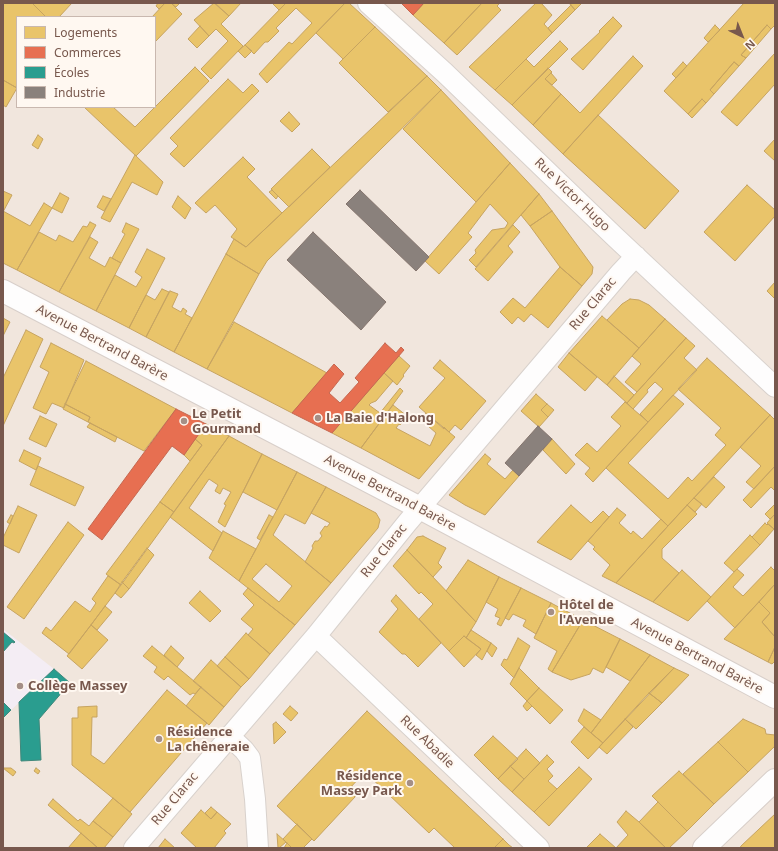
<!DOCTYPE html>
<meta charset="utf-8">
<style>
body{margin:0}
#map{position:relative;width:778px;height:851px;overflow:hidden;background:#f8f4ef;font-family:"Noto Sans",sans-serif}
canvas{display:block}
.frame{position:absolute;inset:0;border:4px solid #78584d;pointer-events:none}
.legend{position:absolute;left:16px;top:16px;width:140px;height:92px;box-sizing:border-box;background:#fff8f1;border:1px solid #c9b8af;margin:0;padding:5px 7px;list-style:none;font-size:12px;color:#78584d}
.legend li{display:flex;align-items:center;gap:8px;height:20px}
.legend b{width:20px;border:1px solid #c9b8af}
.north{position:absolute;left:722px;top:16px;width:40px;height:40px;-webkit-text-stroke:3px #fff8f1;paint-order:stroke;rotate:137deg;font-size:11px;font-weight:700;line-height:16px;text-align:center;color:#78584d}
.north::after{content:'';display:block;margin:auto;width:14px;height:18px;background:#78584d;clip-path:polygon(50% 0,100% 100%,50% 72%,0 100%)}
</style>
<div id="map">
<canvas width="778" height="851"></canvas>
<div class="frame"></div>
<ul class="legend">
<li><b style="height:11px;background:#e9c46a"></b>Logements</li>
<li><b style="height:11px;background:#e76f51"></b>Commerces</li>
<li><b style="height:11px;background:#2a9d8f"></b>Écoles</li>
<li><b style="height:11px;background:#8a817c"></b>Industrie</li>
</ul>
<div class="north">N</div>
</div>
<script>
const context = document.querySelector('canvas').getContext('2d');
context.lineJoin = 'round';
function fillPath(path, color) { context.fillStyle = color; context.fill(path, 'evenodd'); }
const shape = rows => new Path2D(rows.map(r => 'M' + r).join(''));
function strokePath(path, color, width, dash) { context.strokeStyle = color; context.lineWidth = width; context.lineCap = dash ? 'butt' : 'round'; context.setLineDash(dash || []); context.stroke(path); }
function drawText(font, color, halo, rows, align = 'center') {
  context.font = font + ' "Noto Sans",sans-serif'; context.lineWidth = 4; context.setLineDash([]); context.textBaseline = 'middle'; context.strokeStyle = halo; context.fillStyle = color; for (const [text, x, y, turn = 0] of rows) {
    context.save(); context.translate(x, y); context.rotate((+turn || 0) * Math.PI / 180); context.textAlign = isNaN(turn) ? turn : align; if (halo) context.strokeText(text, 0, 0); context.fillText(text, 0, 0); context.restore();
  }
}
fillPath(shape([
 [3,3,775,3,775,848,3,848],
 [17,17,155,17,155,107,17,107]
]), '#f1e6dd');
fillPath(shape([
 [3,629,54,669,3,718]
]), '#f4edf4');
const homes = shape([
 [3,3,32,3,46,17,17,17,17,88,3,80,3,3],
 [32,3,72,3,59,17,46,17,32,3],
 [158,3,165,3,159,9,156,6,158,3],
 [165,3,171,3,182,14,155,42,155,17,152,17,165,3],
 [171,3,180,3,176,7,171,3],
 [214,3,229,16,221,24,243,46,211,79,201,69,228,41,216,29,209,36,194,20,214,3],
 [215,3,241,3,229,16,215,3],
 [272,3,286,3,279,10,272,3],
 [286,3,345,3,267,83,259,74,289,42,292,44,312,23,296,8,276,28,279,31,268,42,265,42,254,54,245,45,286,3],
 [345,3,349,3,375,27,343,59,316,33,345,3],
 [424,3,482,3,444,43,413,15,424,3],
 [482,3,500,3,497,6,501,10,457,55,444,43,482,3],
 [536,3,541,3,552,15,544,24,552,33,495,90,469,67,536,3],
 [569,3,582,3,575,10,569,3],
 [744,3,775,3,775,25,771,29,767,25,741,55,746,58,739,66,734,62,710,90,714,94,706,103,702,99,688,114,664,91,744,3],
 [571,5,575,10,552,33,548,28,571,5],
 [613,17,622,26,583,70,571,59,600,32,599,31,613,17],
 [715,25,720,30,708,42,704,38,715,25],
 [767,25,771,29,746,58,741,55,767,25],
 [200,26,209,36,197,48,188,39,200,26],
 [375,27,427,76,388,112,339,63,375,27],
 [560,41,568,49,512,105,495,90,526,59,534,67,560,41],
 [245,45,252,51,245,58,238,51,245,45],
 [775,53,775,84,737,126,721,112,775,53],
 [633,56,643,66,563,154,533,125,561,94,580,113,633,56],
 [683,62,687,66,676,78,672,74,683,62],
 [734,62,739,66,714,94,710,90,734,62],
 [195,67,209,81,136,156,84,107,113,107,135,127,195,67],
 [548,68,552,72,545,79,561,94,533,125,512,105,548,68],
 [551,73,557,80,552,85,545,79,551,73],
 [427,76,441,90,267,261,259,274,226,254,234,239,246,247,427,76],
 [228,79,243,93,252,84,259,91,184,167,170,154,178,146,170,138,228,79],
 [3,80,17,88,6,107,3,105,3,80],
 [441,90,510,163,476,202,403,129,441,90],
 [702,99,706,103,692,118,688,114,702,99],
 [289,112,300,124,292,132,280,121,289,112],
 [598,115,679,191,645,229,563,154,598,115],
 [38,135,43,139,38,149,32,145,38,135],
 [775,139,775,161,764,151,775,139],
 [312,149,330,167,289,207,271,189,312,149],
 [135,155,163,182,157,195,132,182,110,222,101,218,135,155],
 [243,157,255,169,247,177,282,213,246,247,231,237,237,229,215,205,206,213,195,203,243,157],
 [510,163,539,194,476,267,469,260,476,253,475,250,492,230,505,228,508,223,490,204,468,233,472,237,439,274,425,261,510,163],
 [747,185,775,210,775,216,735,261,704,232,747,185],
 [272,190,278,196,276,199,269,192,272,190],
 [3,191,12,195,3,212,3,191],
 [60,193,69,198,62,213,52,208,60,193],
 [539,194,552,211,530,226,521,215,539,194],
 [103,196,111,199,104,211,97,207,103,196],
 [178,196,191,208,185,219,172,207,178,196],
 [44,203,52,208,17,270,3,263,3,211,30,226,44,203],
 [552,211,593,267,592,274,582,286,560,267,530,226,552,211],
 [90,222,96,225,59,292,17,270,39,232,56,241,59,235,73,242,83,226,87,227,90,222],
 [126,223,139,229,121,263,112,258,125,234,122,232,126,223],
 [513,225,520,232,508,246,513,252,488,281,475,269,513,225],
 [90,237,98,242,89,258,105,267,110,257,121,263,96,311,59,292,90,237],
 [147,249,165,258,129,328,96,311,115,275,136,287,142,277,135,272,147,249],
 [226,254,259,274,207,369,174,352,226,254],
 [560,267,582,286,548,328,531,314,524,322,518,317,512,324,500,312,513,298,525,308,560,267],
 [775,282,775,299,767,291,775,282],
 [162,289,169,292,146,337,129,328,146,295,155,300,162,289],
 [170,291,178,294,172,307,181,312,183,308,187,311,185,314,192,318,174,352,146,337,170,291],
 [630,299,639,300,649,305,665,319,639,348,607,320,622,304,630,299],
 [602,316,639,348,607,385,569,353,602,316],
 [3,318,10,322,3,336,3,318],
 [665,319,686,338,637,392,625,382,641,364,632,356,665,319],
 [234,322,327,373,292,413,207,369,234,322],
 [26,330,43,339,3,426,3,378,26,330],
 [686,338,695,346,684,358,697,370,648,422,640,414,663,389,655,382,647,390,648,392,633,409,627,403,686,338],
 [51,343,84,360,64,408,52,403,46,414,33,408,49,372,40,367,51,343],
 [569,353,597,377,585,391,558,367,569,353],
 [399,356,410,366,403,375,404,376,397,385,384,373,399,356],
 [707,358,770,415,668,526,606,468,673,395,684,404,628,463,668,499,688,477,692,481,726,445,715,435,721,428,678,389,707,358],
 [440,360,486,401,461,430,455,425,449,432,444,427,444,429,419,407,445,378,433,368,440,360],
 [86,361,176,409,144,451,88,422,90,417,65,404,86,361],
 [384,373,393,381,376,401,371,403,369,405,380,413,400,388,403,391,361,448,332,433,384,373],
 [614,376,634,395,627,403,607,385,614,376],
 [536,394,547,404,541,410,548,417,539,427,521,411,536,394],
 [625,402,648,422,593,482,585,474,590,468,575,455,587,443,597,452,621,426,611,417,625,402],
 [65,404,90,417,88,422,63,409,65,404],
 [547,404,554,410,548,417,541,410,547,404],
 [393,405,407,416,400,425,399,424,396,428,430,446,436,433,420,419,426,413,455,437,419,479,361,448,393,405],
 [770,415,775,420,775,466,754,489,746,482,761,466,740,447,770,415],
 [40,416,57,424,46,447,29,439,40,416],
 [90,423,117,437,115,442,87,427,90,423],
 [206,424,229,436,174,512,160,502,202,445,195,439,206,424],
 [229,436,262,454,225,527,218,522,226,505,224,504,231,492,223,488,220,494,215,491,218,485,209,479,189,508,222,533,213,551,170,517,229,436],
 [195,439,202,445,190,461,184,455,195,439],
 [552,439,575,464,566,474,543,450,552,439],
 [24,450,41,458,36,470,19,461,24,450],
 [262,454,297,472,277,510,243,492,262,454],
 [485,454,491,459,487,464,505,479,513,470,519,476,485,515,465,505,449,495,485,454],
 [38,466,84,487,75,506,30,485,38,466],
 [775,466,775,491,771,487,751,508,743,500,775,466],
 [297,472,326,487,305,524,285,514,273,535,331,583,295,625,239,581,297,472],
 [266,564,292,586,279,602,252,579,266,564],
 [714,477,725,487,706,508,694,498,714,477],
 [326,487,376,513,380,520,378,528,331,583,305,562,313,548,312,546,315,541,318,541,322,536,320,533,325,526,327,527,330,523,311,513,326,487],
 [694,498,702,504,695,512,687,505,694,498],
 [160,502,174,512,121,585,106,574,160,502],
 [775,504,775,514,770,519,765,514,775,504],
 [571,505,591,523,603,511,609,517,571,560,537,542,571,505],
 [687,505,697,514,662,549,662,558,679,573,653,602,616,583,687,505],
 [18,506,37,515,19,553,3,545,3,538,18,506],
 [617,508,626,515,619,523,631,534,633,531,642,539,661,519,668,526,616,583,602,576,610,565,593,549,595,547,588,541,617,508],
 [775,514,775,528,774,529,767,523,775,514],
 [11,515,13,516,10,524,7,522,11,515],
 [269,515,273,517,260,540,257,538,269,515],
 [68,522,84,535,24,619,7,607,68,522],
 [765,523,767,525,768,524,774,529,760,545,752,537,765,523],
 [223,531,256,549,239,581,209,558,223,531],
 [750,535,760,545,734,572,724,563,750,535],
 [423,536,446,548,438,563,442,567,433,577,407,550,417,537,423,536],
 [147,548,154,555,129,589,122,582,147,548],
 [407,550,476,622,466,638,464,636,449,651,419,619,433,604,421,592,419,594,393,566,407,550],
 [468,560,499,577,476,622,446,591,468,560],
 [771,567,775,571,775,584,735,628,707,601,737,569,744,575,733,587,743,596,771,567],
 [682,570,711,597,688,621,653,602,682,570],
 [108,576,121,585,69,654,42,633,46,627,51,631,75,601,90,612,96,603,92,599,108,576],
 [499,577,521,588,501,626,497,624,500,618,495,616,498,609,486,602,499,577],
 [122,582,129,589,121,598,115,593,122,582],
 [775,584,775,637,762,622,770,613,759,602,775,584],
 [248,588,295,625,270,654,248,635,253,629,241,619,254,605,243,594,248,588],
 [521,588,551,603,536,634,523,626,526,620,513,614,509,620,505,618,521,588],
 [200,591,221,611,210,622,189,603,200,591],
 [396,595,441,643,418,667,405,654,402,654,379,632,398,609,391,601,396,595],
 [759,602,770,613,762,622,775,637,775,647,768,662,724,639,759,602],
 [551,603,583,620,552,672,548,669,557,651,534,638,551,603],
 [105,606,112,612,97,630,91,625,105,606],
 [583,620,620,639,603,673,593,668,590,674,571,680,552,672,583,620],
 [91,625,108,640,82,669,67,656,91,625],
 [471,630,491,643,482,660,476,655,481,649,466,638,471,630],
 [246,633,270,654,249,679,225,657,246,633],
 [464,636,481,649,464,667,449,651,464,636],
 [518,638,530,646,514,678,501,665,504,659,507,660,518,638],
 [620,639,650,655,630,681,606,667,620,639],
 [491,643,497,648,492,657,487,651,491,643],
 [152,646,201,687,195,694,193,693,190,695,168,676,164,680,154,672,157,667,143,656,152,646],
 [171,646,184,658,177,667,164,655,171,646],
 [775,647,775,661,772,664,768,662,775,647],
 [650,655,674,668,603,743,591,733,650,655],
 [225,657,249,679,241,687,217,666,225,657],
 [211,660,241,687,224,707,193,681,211,660],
 [519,668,539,688,527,701,510,684,519,668],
 [674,668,689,675,662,703,649,693,674,668],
 [201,687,224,707,209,725,186,706,201,687],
 [539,688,563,710,550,724,527,701,539,688],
 [167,690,207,723,130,812,72,765,72,718,78,718,78,707,97,706,97,717,92,717,91,755,104,764,167,690],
 [649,693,662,703,636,729,625,719,649,693],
 [527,701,532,706,527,711,523,706,527,701],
 [290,706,298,713,291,721,283,714,290,706],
 [584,709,601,720,591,733,578,721,584,709],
 [367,711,503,839,494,848,455,848,434,828,429,833,365,772,348,790,355,797,314,841,277,806,367,711],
 [625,719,633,727,607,754,599,747,625,719],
 [743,719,765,729,766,734,775,735,775,746,748,772,718,742,743,719],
 [276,722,286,732,274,744,273,724,276,722],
 [584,727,603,743,588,759,571,742,584,727],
 [493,736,518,759,498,779,474,755,493,736],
 [718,742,748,772,714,804,683,774,718,742],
 [526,749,540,763,524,779,510,766,526,749],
 [547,755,554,762,547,769,553,776,548,781,557,789,534,812,512,792,547,755],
 [510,766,524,779,512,792,498,779,510,766],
 [579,767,592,779,549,826,534,812,579,767],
 [3,768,11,768,16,772,13,776,3,768],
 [36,768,40,771,38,774,34,771,36,768],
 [679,771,714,804,687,831,652,796,679,771],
 [352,786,359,793,355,797,348,790,352,786],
 [113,798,132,814,113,837,93,821,113,798],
 [53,799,78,821,80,819,89,826,93,821,113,837,104,848,98,848,48,805,53,799],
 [658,802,687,831,669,848,666,848,639,822,658,802],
 [211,807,217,812,211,819,205,813,211,807],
 [201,810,211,819,217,812,231,824,224,831,226,833,214,848,197,848,181,833,201,810],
 [626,811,639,822,666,848,616,848,628,835,617,822,626,811],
 [775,814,775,848,740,848,741,846,775,814],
 [297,824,312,839,303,848,292,848,283,839,297,824],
 [81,833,98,848,68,848,81,833],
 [277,834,286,842,279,848,278,848,277,834],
 [600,834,616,848,586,848,600,834],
 [165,839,175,848,158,848,165,839],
 [503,839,509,845,513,848,494,848,503,839],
 [287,843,292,848,284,848,287,843]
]);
fillPath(homes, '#e9c46a');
strokePath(homes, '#c7a461', 1);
const shops = shape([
 [401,3,424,3,413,15,401,3],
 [385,343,396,353,401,347,404,350,332,433,292,413,334,364,344,374,329,393,340,403,359,382,355,378,385,343],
 [176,409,206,424,184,455,172,446,102,540,88,529,176,409]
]);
fillPath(shops, '#e76f51');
strokePath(shops, '#c66850', 1);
const schools = shape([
 [3,632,15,642,14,643,12,642,3,652,3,632],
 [54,669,70,683,39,719,41,760,21,761,19,702,54,669],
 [3,702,11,710,3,718,3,702]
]);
fillPath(schools, '#2a9d8f');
strokePath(schools, '#41887b', 1);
const industry = shape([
 [360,190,429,257,416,271,346,204,360,190],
 [313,232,386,302,361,330,287,260,313,232],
 [538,426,552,439,519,476,505,463,538,426]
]);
fillPath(industry, '#8a817c');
strokePath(industry, '#85756e', 1);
const minor = shape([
 [368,3,445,73,614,236,775,387],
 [316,636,539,848],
 [229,736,244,750,250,758,255,799,258,848],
 [134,848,316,636,407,523,621,272,636,256]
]);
const secondary = shape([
 [3,291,420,508,775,697],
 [704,848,775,780]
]);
strokePath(minor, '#d8d1cc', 22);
strokePath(secondary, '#d8cfca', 24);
strokePath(minor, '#fefdfd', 20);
strokePath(secondary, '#fefdfd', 22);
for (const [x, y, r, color] of [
 [318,418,4,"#a58f86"],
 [184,421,4,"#a58f86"],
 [551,612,4,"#a58f86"],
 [20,686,4,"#a58f86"],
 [159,739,4,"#a58f86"],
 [410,783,4,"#a58f86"]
]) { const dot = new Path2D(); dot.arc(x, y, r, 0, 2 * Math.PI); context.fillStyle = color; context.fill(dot); strokePath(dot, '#fff8f1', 1.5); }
drawText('13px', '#78584d', '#fff8f1', [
 ["Rue Victor Hugo",572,195,44],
 ["Rue Clarac",593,304,-50],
 ["Avenue Bertrand Barère",102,343,28],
 ["Avenue Bertrand Barère",390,493,28],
 ["Rue Clarac",384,551,-51],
 ["Avenue Bertrand Barère",697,656,28],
 ["Rue Abadie",427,742,44],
 ["Rue Clarac",175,799,-50]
]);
drawText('bold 13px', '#78584d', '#fff8f1', [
 ["Le Petit",192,414],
 ["Gourmand",192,429],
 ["La Baie d'Halong",326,418],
 ["Hôtel de",559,605],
 ["l'Avenue",559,620],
 ["Collège Massey",28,686],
 ["Résidence",167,732],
 ["La chêneraie",167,747],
 ["Résidence",402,776,"right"],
 ["Massey Park",402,791,"right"]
], 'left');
</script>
